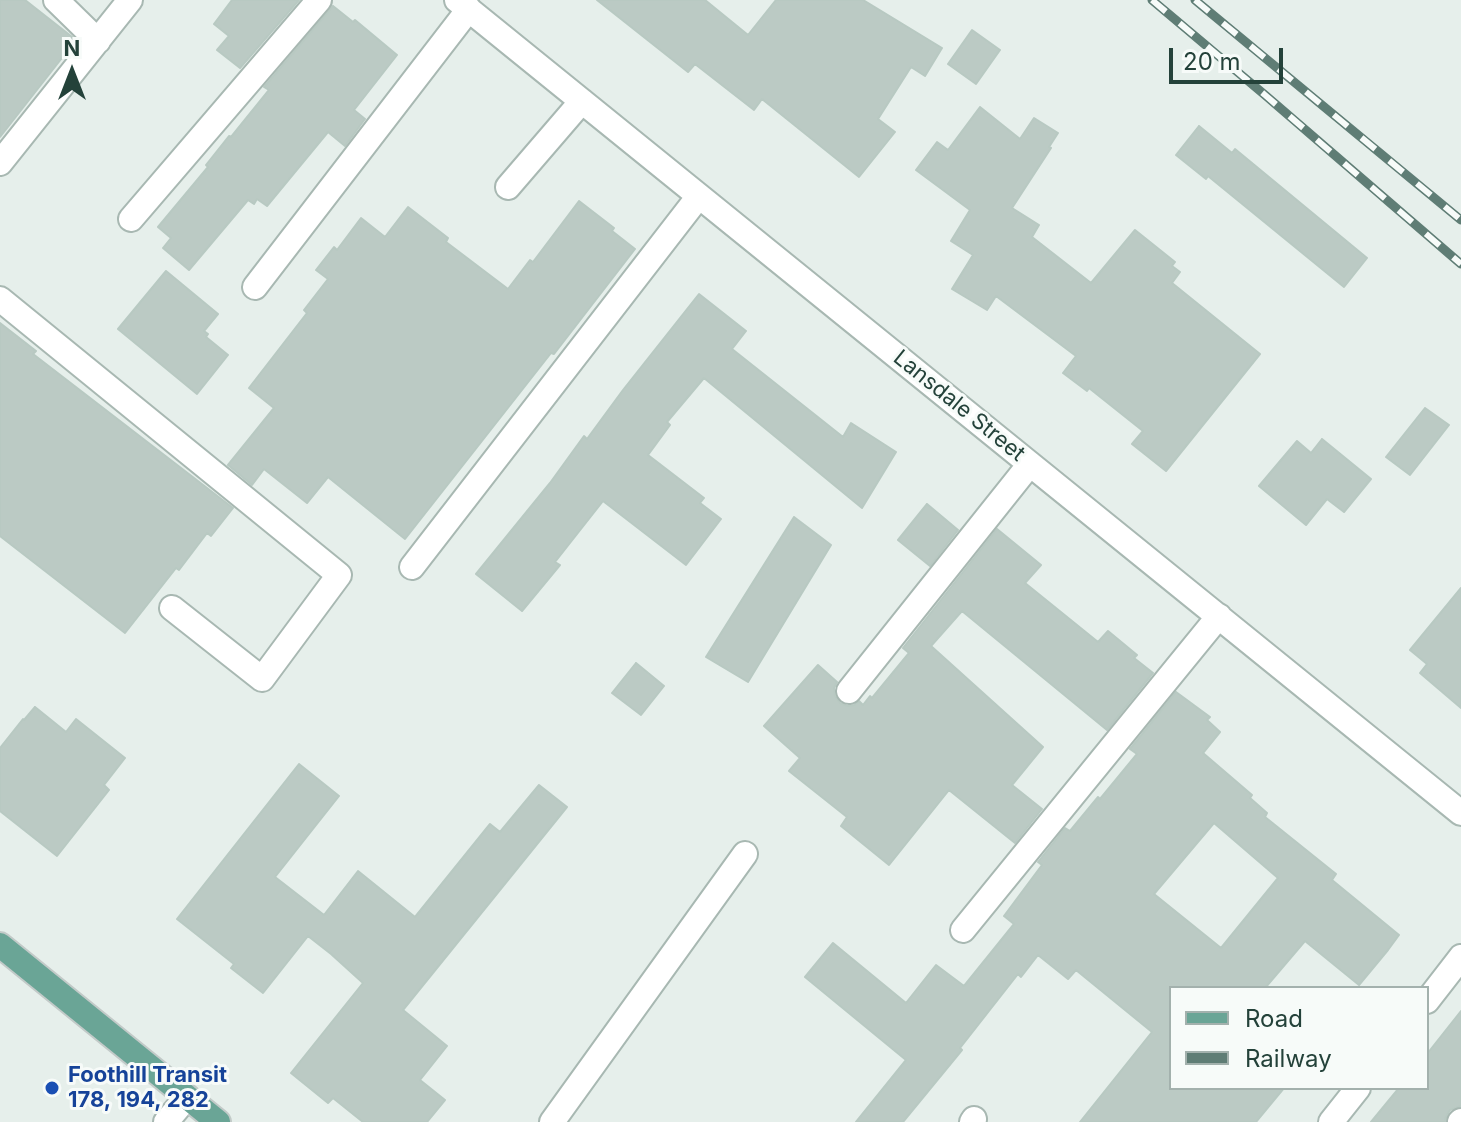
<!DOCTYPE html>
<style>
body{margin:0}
#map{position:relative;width:1461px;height:1122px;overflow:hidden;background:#e6efeb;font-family:Inter,sans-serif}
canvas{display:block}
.legend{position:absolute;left:1169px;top:986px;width:260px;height:104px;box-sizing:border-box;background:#f7fbf9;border:2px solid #a3b1ad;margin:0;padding:10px 14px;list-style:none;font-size:24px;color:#24423a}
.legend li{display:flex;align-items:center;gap:16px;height:40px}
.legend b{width:40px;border:2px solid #a3b1ad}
.north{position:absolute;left:32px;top:32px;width:80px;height:80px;-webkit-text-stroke:6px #f7fbf9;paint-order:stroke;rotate:0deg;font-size:22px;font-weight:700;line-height:32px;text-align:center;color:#24423a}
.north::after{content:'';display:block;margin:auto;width:28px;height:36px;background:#24423a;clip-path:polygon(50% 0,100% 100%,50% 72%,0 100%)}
.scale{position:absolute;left:1169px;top:48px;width:114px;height:36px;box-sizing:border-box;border:4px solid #24423a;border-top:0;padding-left:10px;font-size:24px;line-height:28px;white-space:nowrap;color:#24423a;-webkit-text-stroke:6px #f7fbf9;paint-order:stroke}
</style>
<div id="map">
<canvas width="1461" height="1122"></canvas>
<ul class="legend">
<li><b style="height:10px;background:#6aa596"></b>Road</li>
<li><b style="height:10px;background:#5f7d75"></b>Railway</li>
</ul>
<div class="north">N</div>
<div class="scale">20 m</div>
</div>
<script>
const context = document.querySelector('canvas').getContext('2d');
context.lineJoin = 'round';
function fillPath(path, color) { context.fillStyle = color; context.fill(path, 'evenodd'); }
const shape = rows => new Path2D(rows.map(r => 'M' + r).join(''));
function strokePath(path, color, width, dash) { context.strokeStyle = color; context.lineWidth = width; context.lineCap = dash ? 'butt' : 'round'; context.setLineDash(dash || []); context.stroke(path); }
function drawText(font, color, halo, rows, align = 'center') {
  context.font = font + ' Inter,sans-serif'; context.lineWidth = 6; context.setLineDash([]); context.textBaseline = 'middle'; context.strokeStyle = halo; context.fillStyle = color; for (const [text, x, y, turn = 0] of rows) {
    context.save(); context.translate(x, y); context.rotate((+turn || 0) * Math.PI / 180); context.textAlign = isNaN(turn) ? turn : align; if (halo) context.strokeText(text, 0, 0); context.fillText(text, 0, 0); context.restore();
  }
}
const building = shape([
 [0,0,25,0,76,40,0,137,0,0],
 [232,0,299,0,240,68,217,50,229,36,214,24,232,0],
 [597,0,705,0,748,35,776,0,863,0,942,48,925,76,911,67,878,119,895,132,859,177,762,99,754,110,695,64,688,72,597,0],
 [333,6,353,22,355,20,397,55,354,110,365,119,345,146,328,132,267,206,257,199,254,204,248,200,189,270,163,248,171,238,158,227,208,167,206,165,229,136,231,137,269,90,264,87,333,6],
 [972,30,1000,50,976,84,948,64,972,30],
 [980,107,1020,139,1034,118,1058,133,1049,147,1051,148,1012,208,1039,225,1032,237,1091,283,1135,230,1175,262,1172,266,1180,272,1172,283,1260,354,1166,471,1132,444,1143,431,1089,388,1087,391,1063,373,1076,356,996,296,987,310,952,289,973,255,951,241,970,210,916,170,937,142,948,150,980,107],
 [1199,126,1232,153,1235,149,1367,258,1344,287,1208,176,1206,179,1176,155,1199,126],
 [579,201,614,228,612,231,635,249,554,354,551,353,405,539,328,477,307,503,264,469,252,485,228,465,274,408,249,388,307,313,304,310,328,279,316,270,334,247,337,250,361,218,385,237,408,207,448,238,446,242,508,289,530,260,533,262,579,201],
 [166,271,218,314,204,331,208,334,206,337,228,355,197,394,118,329,166,271],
 [699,294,746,331,732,349,843,437,851,423,896,452,862,508,704,378,667,422,670,425,648,455,704,498,700,503,721,519,686,565,603,501,555,562,560,565,522,611,476,574,550,483,584,436,587,439,623,390,699,294],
 [0,323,36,351,33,354,233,508,211,536,207,533,179,570,176,568,125,633,0,536,0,323],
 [1425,408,1449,425,1410,475,1386,457,1425,408],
 [1322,439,1371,479,1344,512,1327,499,1306,525,1259,486,1297,441,1311,453,1322,439],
 [927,504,958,530,930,566,898,540,927,504],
 [794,517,831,545,748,682,706,657,794,517],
 [997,529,1041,565,1025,583,1098,642,1108,631,1137,655,1134,658,1153,673,1107,730,962,611,931,646,1043,747,1012,785,1042,809,1015,843,949,790,889,865,841,826,847,817,789,771,800,758,764,726,818,665,837,682,834,688,835,696,840,703,848,706,854,705,859,701,863,705,870,696,872,698,909,653,903,648,997,529],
 [1461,588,1461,708,1420,673,1427,664,1410,650,1461,588],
 [636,663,664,686,641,715,612,693,636,663],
 [1176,692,1210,717,1207,720,1220,732,1203,753,1252,795,1250,798,1267,813,1265,817,1336,874,1332,880,1399,935,1388,950,1359,985,1305,941,1265,988,1171,988,1171,1088,1284,1088,1256,1122,1080,1122,1152,1032,1076,970,1068,979,1038,955,1021,977,1018,974,960,1048,962,1050,903,1122,856,1122,906,1060,805,977,833,943,906,1003,936,965,964,986,1014,924,1004,916,1042,865,1038,862,1065,828,1070,831,1098,797,1100,799,1137,754,1130,749,1176,692],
 [1214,823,1278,878,1221,948,1154,894,1214,823],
 [35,707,66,732,76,719,125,758,104,785,109,790,57,856,0,811,0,748,23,719,24,720,35,707],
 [299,764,339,796,275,877,324,915,358,871,415,917,490,824,500,832,539,785,567,807,403,1010,447,1046,420,1080,445,1100,427,1122,363,1122,333,1098,328,1103,291,1073,363,983,331,954,308,936,263,993,231,968,234,964,177,919,299,764],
 [1461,1011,1461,1106,1450,1110,1446,1117,1445,1122,1371,1122,1399,1088,1427,1088,1427,1054,1461,1011]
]);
fillPath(building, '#bbcac4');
strokePath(building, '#b8c9c2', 2);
const minor = shape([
 [56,0,98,41],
 [457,0,1461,813],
 [0,163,130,0],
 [508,187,582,101],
 [131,219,319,0],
 [255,287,469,9],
 [0,299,339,575,262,679,172,608],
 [412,567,699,196],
 [849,691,1030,464],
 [963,930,1219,616],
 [1427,1001,1461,957],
 [166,1122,187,1097],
 [552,1122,745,854],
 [972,1122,974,1119],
 [1331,1122,1358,1088],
 [1460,1122,1461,1121]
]);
const major = shape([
 [0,945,218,1122]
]);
strokePath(minor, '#a8b8b2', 28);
strokePath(major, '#c2cac8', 28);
strokePath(minor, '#fff', 24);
strokePath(major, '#6aa596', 24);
const rail = shape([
 [1152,0,1265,95,1461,264],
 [1195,0,1461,220]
]);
strokePath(rail, '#5f7d75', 9);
strokePath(rail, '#f7fbf9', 6, [18]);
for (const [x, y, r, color] of [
 [52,1088,8,"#1a4fb4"]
]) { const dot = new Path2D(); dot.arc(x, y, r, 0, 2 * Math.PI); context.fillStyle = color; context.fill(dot); strokePath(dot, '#f7fbf9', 3); }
drawText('22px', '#24423a', '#f7fbf9', [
 ["Lansdale Street",959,406,39]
]);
drawText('bold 22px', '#164399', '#f7fbf9', [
 ["Foothill Transit",68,1075],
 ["178, 194, 282",68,1100]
], 'left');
</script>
